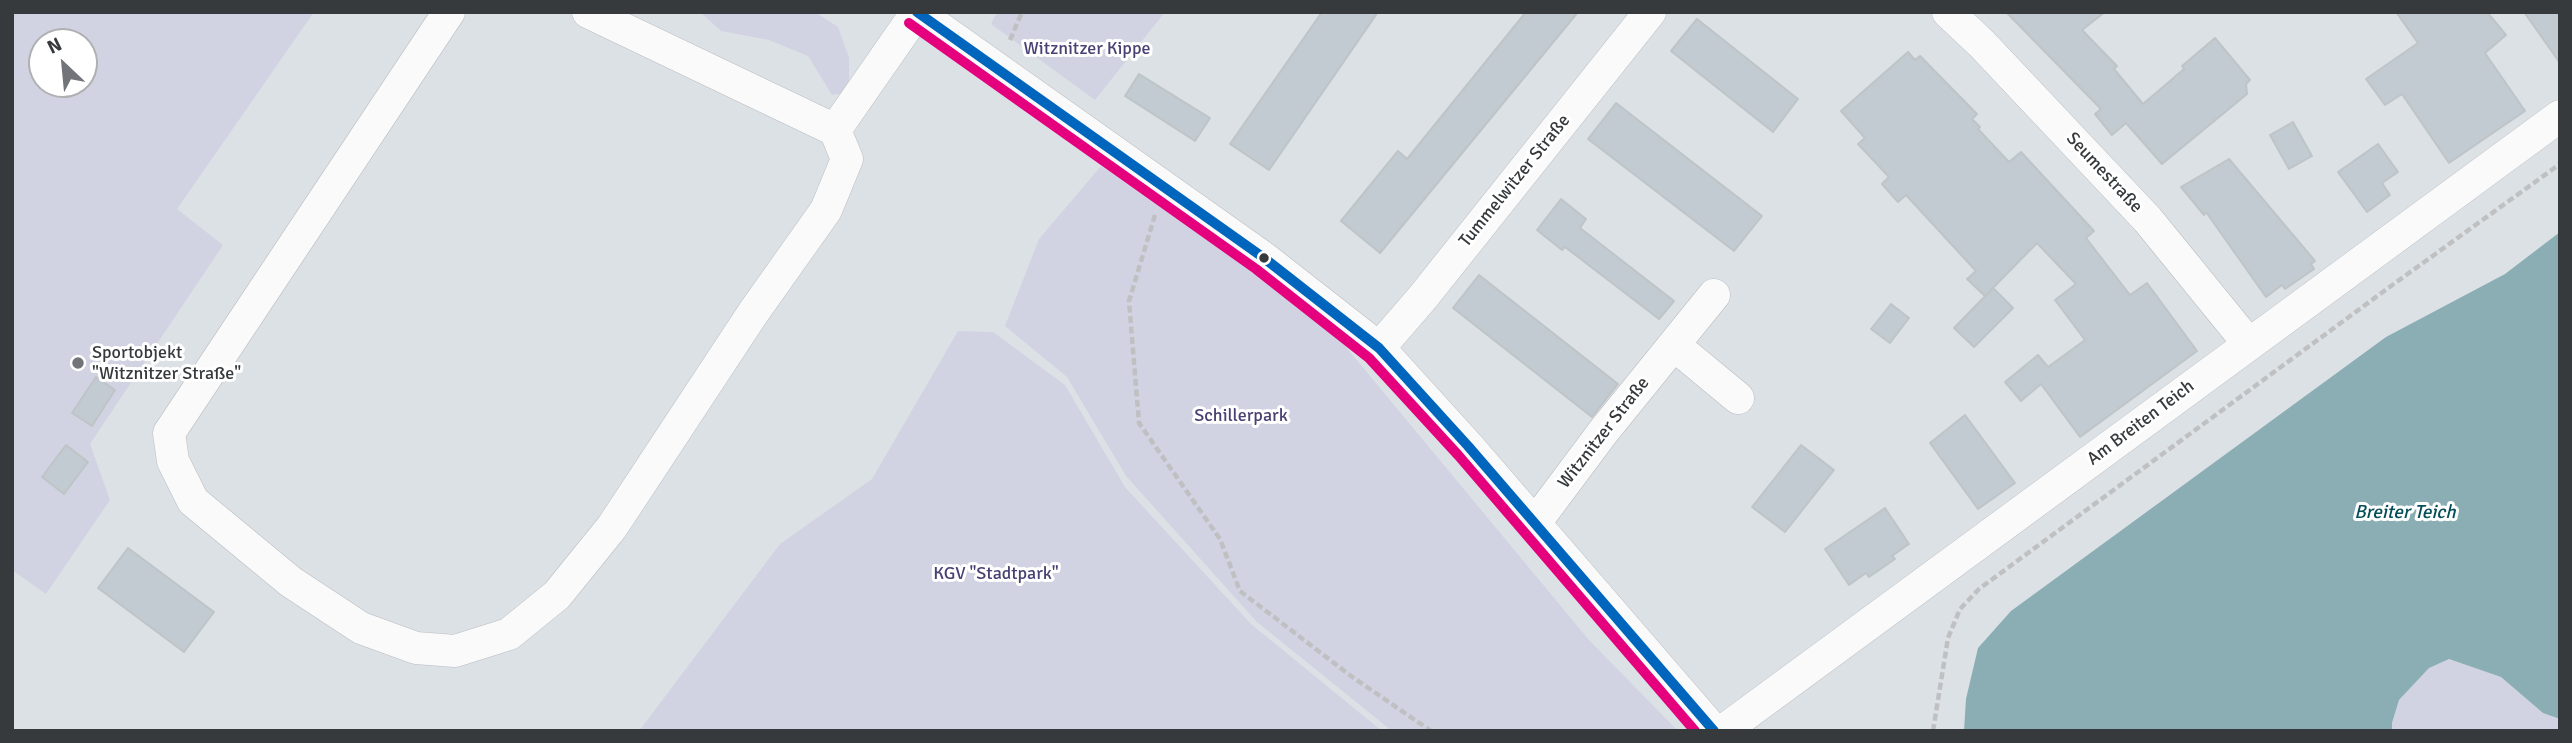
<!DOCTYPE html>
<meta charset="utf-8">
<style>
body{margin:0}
#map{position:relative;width:2572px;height:743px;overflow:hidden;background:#dce1e6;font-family:Signika,sans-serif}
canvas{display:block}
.frame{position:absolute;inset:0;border:14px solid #373a3d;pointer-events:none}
.north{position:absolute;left:28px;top:28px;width:70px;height:70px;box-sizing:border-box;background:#fff;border:2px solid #afb0b1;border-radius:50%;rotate:334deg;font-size:19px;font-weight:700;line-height:28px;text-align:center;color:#373a3d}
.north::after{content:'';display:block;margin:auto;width:24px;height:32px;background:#717478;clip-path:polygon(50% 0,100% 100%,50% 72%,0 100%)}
</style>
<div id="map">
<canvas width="2572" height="743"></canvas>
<div class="frame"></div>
<div class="north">N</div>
</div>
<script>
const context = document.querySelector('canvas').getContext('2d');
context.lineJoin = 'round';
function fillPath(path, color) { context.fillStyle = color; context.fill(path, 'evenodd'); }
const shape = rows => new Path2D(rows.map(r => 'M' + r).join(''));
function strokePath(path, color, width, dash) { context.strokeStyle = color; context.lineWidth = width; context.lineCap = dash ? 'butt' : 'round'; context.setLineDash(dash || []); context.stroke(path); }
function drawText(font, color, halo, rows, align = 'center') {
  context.font = font + ' Signika,sans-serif'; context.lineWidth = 6; context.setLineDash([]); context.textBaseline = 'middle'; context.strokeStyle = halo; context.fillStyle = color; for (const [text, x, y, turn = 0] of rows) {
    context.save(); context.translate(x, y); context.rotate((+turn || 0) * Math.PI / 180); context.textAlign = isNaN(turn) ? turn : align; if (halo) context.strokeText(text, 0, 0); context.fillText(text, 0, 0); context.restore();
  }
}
fillPath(shape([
 [12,12,314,12,177,209,223,245,90,444,110,500,46,594,12,570],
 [42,42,84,42,84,84,42,84],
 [700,12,815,12,838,27,849,58,849,92,832,95,808,56,769,40,721,31],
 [997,12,1165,12,1095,100,991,24],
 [1101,166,1326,323,1589,640,1678,731,1392,731,1257,622,1126,476,1067,377,1005,326,1039,239],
 [958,331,993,332,1065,385,1125,487,1251,624,1382,731,639,731,780,544,872,479],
 [2449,659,2501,677,2543,713,2560,719,2560,731,2392,731,2392,723,2399,700,2429,668]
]), '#d2d3e2');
fillPath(shape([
 [2560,232,2560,719,2543,713,2501,677,2449,659,2429,668,2399,700,2392,723,2392,731,1964,731,1966,699,1978,648,2011,611,2386,337,2505,274]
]), '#8badb4');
const building = shape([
 [1322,12,1378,12,1269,170,1230,144,1322,12],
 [1526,12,1578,12,1380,253,1341,221,1398,151,1407,159,1526,12],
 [2006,12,2105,12,2082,30,2117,66,2114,69,2143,104,2184,69,2182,66,2215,38,2250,80,2246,84,2247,94,2162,164,2126,123,2112,135,2095,114,2101,109,2006,12],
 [2396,12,2487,12,2506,35,2485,53,2525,111,2449,163,2402,94,2385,105,2366,79,2418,43,2396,12],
 [2524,12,2560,12,2560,63,2524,12],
 [1697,19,1798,99,1773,132,1671,51,1697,19],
 [1908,52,1915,60,1920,56,1977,114,1972,119,1980,127,1978,129,2009,162,2021,152,2094,231,2086,238,2130,295,2147,283,2197,351,2080,437,2041,384,2021,401,2005,382,2038,355,2048,367,2085,340,2055,300,2076,284,2037,243,1985,296,1967,279,1976,271,1906,195,1898,202,1882,184,1889,177,1858,144,1865,138,1841,111,1908,52],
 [1139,74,1210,118,1195,141,1125,96,1139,74],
 [1616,103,1762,216,1734,251,1588,139,1616,103],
 [2293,122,2312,156,2289,169,2270,135,2293,122],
 [2378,144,2398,172,2382,183,2390,195,2367,212,2338,172,2378,144],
 [2229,159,2315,261,2311,264,2314,269,2285,289,2282,285,2266,297,2206,212,2204,215,2181,187,2229,159],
 [1561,199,1586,219,1580,228,1674,301,1659,319,1565,247,1562,250,1537,230,1561,199],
 [1479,275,1618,384,1592,417,1453,308,1479,275],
 [1993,288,2013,308,1974,347,1954,328,1993,288],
 [1891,304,1909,318,1890,343,1871,329,1891,304],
 [96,377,115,390,92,426,72,413,96,377],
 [1965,415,2015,483,1978,509,1930,443,1965,415],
 [66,445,88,462,64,494,42,477,66,445],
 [1801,445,1834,470,1785,532,1752,507,1801,445],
 [1885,508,1909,544,1892,556,1895,559,1869,577,1866,573,1849,585,1825,549,1885,508],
 [128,548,214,612,184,652,98,588,128,548]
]);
fillPath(building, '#c1cbd1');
strokePath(building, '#bfc4c7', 2);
const minor = shape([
 [449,12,169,433,173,461,193,501,291,582,361,628,416,648,455,651,509,634,557,595,612,527,753,313,826,210,847,159,835,130,588,12],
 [917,12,1264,258,1379,348,1468,446,1714,731],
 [1948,12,1982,44,2148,220,2248,343],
 [835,130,917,12],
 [1674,345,1738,398],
 [1379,348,1423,297,1650,12],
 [1535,523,1603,432,1714,295],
 [1723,731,2560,116]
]);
strokePath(minor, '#babdc0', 33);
strokePath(shape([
 [1010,40,1022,12],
 [1155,215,1129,301,1139,423,1220,539,1240,591,1351,676,1431,731],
 [1933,731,1948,638,1960,609,1979,589,2391,286,2560,164]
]), '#bfc0c2', 4.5, [7, 3.5]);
strokePath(minor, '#fafafb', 32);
strokePath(shape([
 [917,12,1264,258,1379,348,1468,446,1714,731]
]), '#0065bd', 10);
strokePath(shape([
 [909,23,1256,269,1369,358,1458,455,1695,731]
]), '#e5007d', 10);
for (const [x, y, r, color] of [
 [1264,258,6,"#373a3d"],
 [78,363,7,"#717478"]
]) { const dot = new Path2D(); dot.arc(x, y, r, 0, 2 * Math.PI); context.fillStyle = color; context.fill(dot); strokePath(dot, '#fff', 2.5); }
drawText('18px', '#494173', '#fff', [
 ["Witznitzer Kippe",1087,49],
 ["Schillerpark",1241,416],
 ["KGV \"Stadtpark\"",996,574]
]);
drawText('18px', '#373a3d', '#fff', [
 ["Seumestraße",2104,173,47],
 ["Tummelwitzer Straße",1515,181,-51],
 ["Am Breiten Teich",2141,423,-37],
 ["Witznitzer Straße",1604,433,-52]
]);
drawText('18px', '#373a3d', '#fff', [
 ["Sportobjekt",92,353],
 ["\"Witznitzer Straße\"",92,374]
], 'left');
drawText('italic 19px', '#064f59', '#fff', [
 ["Breiter Teich",2405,513]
]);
</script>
